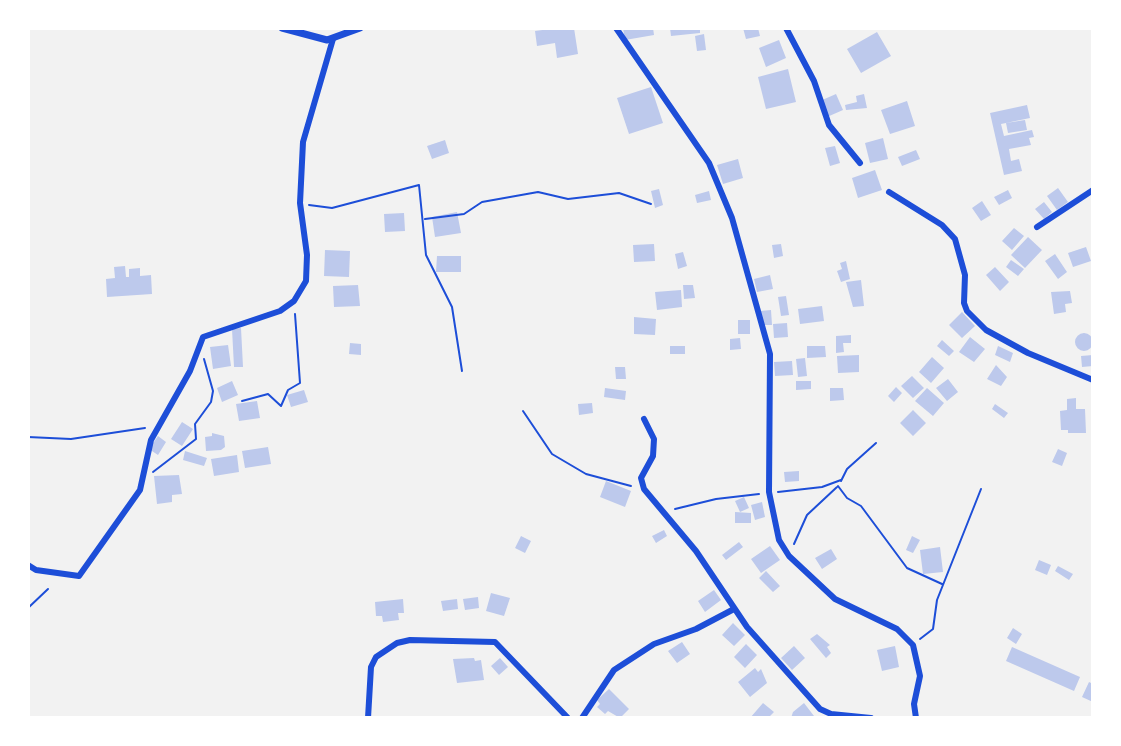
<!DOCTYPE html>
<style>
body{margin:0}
#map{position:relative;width:1121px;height:746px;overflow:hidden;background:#f2f2f2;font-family:Quicksand,sans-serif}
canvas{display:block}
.frame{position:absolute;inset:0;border:30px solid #fff;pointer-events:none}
</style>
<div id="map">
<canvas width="1121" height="746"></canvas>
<div class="frame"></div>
</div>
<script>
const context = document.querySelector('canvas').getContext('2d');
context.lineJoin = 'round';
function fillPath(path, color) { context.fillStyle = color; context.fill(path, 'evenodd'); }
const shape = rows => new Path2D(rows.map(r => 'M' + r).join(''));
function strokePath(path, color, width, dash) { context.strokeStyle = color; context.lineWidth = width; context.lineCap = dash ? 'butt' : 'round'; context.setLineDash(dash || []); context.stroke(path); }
fillPath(shape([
 [557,28,574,28,578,54,557,58,555,43,537,46,535,31],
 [623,28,653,28,654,35,625,40],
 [670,28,700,28,700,33,671,36],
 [743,28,758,28,760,36,746,39],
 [877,32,891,56,861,73,847,49],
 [704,34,706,50,697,51,695,36],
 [779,40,786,58,766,67,759,48],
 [788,69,796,102,766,109,758,77],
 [651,87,663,123,629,134,617,98],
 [836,94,843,110,827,117,820,101],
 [864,94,867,108,846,110,845,105,857,102,856,96],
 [907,101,915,126,890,134,881,110],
 [1027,105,1030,118,1001,124,1004,136,1032,130,1034,137,1029,138,1031,145,1009,149,1011,161,1019,159,1022,171,1004,175,990,113],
 [1025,120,1027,130,1008,133,1006,123],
 [883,138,888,159,870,163,865,143],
 [445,140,449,153,432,159,427,146],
 [835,146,840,163,830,166,825,148],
 [916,150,920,159,902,166,898,157],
 [738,159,743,178,723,184,717,165],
 [875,170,882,190,858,198,852,178],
 [1058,188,1068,202,1057,210,1047,196],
 [659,189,663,205,655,208,651,191],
 [1008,190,1012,198,999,205,994,197],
 [709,191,711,200,697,203,695,195],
 [982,201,991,215,981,221,972,208],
 [1044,202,1052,212,1044,219,1035,209],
 [457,212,461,233,435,237,432,217],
 [404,213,405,231,385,232,384,214],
 [1014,228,1024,236,1012,250,1002,241],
 [1028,237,1042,250,1025,268,1011,255],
 [654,244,655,261,634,262,633,245],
 [781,244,783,256,774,258,772,245],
 [1086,247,1091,261,1073,267,1068,253],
 [325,250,350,251,349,277,324,276],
 [683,252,687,266,678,269,675,254],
 [1055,254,1067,272,1058,279,1045,261],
 [437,256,461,256,461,272,436,272],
 [1011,260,1024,269,1018,276,1006,267],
 [846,261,850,279,841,282,837,271,842,269,840,263],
 [125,266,126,277,129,277,129,269,140,268,140,276,151,275,152,294,107,297,106,279,115,278,114,267],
 [995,267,1009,282,1000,291,986,275],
 [770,275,773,289,757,292,754,279],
 [861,280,864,306,853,307,846,282],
 [358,285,360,306,334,307,333,286],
 [683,285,693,285,695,298,684,299],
 [681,290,682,307,657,310,655,292],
 [1070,291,1072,303,1065,304,1066,312,1054,314,1051,292],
 [786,296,789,315,781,316,778,297],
 [822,306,824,321,800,324,798,309],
 [771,310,772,325,761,325,760,311],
 [962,312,975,326,962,338,949,325],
 [634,317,656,319,655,335,634,334],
 [738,320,750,320,750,334,738,334],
 [787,323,788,337,774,338,773,324],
 [241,328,243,367,234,367,232,329],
 '1075 342a9 9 0 1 1 18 0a9 9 0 1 1-18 0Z',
 [851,335,851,343,843,343,844,352,836,353,836,336],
 [970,337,985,349,974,362,959,352],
 [740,338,741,349,730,350,730,339],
 [942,340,954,351,949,356,937,346],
 [350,343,361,344,361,355,349,354],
 [228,345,231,366,213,369,210,347],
 [670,346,685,346,685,354,670,354],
 [807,346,825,346,826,357,807,358],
 [998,346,1013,353,1010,362,995,355],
 [859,355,859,372,838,373,837,356],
 [1093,355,1093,366,1082,367,1081,356],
 [932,357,944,368,931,383,919,372],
 [805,358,807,376,798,377,796,359],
 [792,361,793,375,775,376,774,362],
 [996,365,1007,377,1001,386,987,379],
 [615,367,625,367,626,379,616,379],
 [912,376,924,388,913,398,901,386],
 [948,379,958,392,947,401,936,388],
 [232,381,238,395,222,402,217,388],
 [796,381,811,381,811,389,796,390],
 [896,387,902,393,894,402,888,396],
 [605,388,626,391,625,400,604,397],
 [830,388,843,388,844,400,830,401],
 [927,388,944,403,933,416,915,401],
 [304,390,308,402,291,407,287,395],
 [1076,398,1076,409,1085,409,1086,433,1068,433,1068,430,1061,430,1060,411,1067,410,1067,399],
 [257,401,260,418,239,421,236,404],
 [592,403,593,413,579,415,578,404],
 [995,404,1008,413,1004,418,992,409],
 [913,410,926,423,913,436,900,423],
 [182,422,193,429,182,446,171,439],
 [212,433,224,436,225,447,221,450,206,451,205,437,212,436],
 [158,436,166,442,158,455,149,449],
 [268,447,271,464,245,468,242,451],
 [1058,449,1067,453,1062,466,1052,462],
 [185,451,207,458,204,466,183,460],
 [237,455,239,472,214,476,211,459],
 [799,471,799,481,785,482,784,472],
 [179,475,182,494,172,495,172,502,157,504,154,476],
 [606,481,631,491,625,507,600,497],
 [744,497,749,508,740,512,735,501],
 [762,502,765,517,755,520,751,505],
 [735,512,751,513,751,523,735,523],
 [664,530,667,536,656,543,652,536],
 [521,536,531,541,525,553,515,548],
 [912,536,920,540,913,553,906,550],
 [739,542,743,547,726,560,722,555],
 [770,546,780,560,761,573,751,559],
 [940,547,943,572,923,574,920,550],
 [831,549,837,559,822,569,815,558],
 [1039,560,1051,565,1047,575,1035,570],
 [1058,566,1073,574,1069,580,1055,571],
 [766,571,780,586,773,592,759,578],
 [714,590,721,600,705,612,698,601],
 [491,593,510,598,504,616,486,611],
 [478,597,479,608,465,610,463,599],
 [403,599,404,613,398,613,399,620,383,622,382,616,376,616,375,602],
 [457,599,458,609,443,611,441,601],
 [733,623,745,635,734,646,722,635],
 [1013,628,1022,634,1016,644,1007,638],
 [817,634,830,645,827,647,831,653,826,658,810,639],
 [682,642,690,654,677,663,668,651],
 [746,644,757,655,745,668,734,657],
 [794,646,805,658,792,670,781,658],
 [895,646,899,667,882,671,877,650],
 [1012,647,1080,677,1074,691,1006,661],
 [474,658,475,661,481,660,484,680,457,683,453,659],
 [500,658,508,667,499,675,491,666],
 [755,668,758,672,761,669,767,683,750,697,738,682],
 [1089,682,1093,684,1093,702,1082,697],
 [609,689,629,709,620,718,608,711,605,714,597,707,600,704,597,700],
 [763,703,774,712,768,718,750,718],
 [804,703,814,716,791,718,793,712]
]), '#bdc9ec');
strokePath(shape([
 [309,205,332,208,419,185,426,255,452,307,462,371],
 [425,219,464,214,482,202,538,192,568,199,619,193,651,204],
 [242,401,268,394,281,406,288,390,300,383,295,314],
 [523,411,552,454,586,474,631,486],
 [28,437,71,439,145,428],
 [153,472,196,439,195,424,211,402,213,391,204,359],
 [841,481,847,469,876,443],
 [838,486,847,498,861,506,907,568,942,584],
 [778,492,822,487,841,480],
 [675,509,716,499,759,494],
 [794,544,807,515,837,487],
 [28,608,48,589],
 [920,639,933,629,937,600,981,489]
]), '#1d4ed8', 2);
strokePath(shape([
 [616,28,709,163,732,218,770,354,769,492,779,540,789,556,835,599,897,629,913,645,920,676,914,704,916,718],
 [786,28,814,81,829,125,860,163],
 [889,192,942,225,955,239,965,275,964,303,967,311,986,330,1028,353,1093,380],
 [1037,227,1093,190],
 [644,419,654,439,653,456,641,478,644,489,696,551,747,627,820,709,831,714,871,718],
 [28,565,36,570,79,576,140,490,151,440,190,371,203,337,280,311,294,301,306,281,307,255,300,203,303,142,333,39],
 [368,718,371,667,376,657,397,643,410,640,495,642,568,718],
 [582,718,614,670,654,644,696,629,734,609]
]), '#1d4ed8', 6);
strokePath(shape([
 [282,28,327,40,360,28]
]), '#1d4ed8', 7);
</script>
